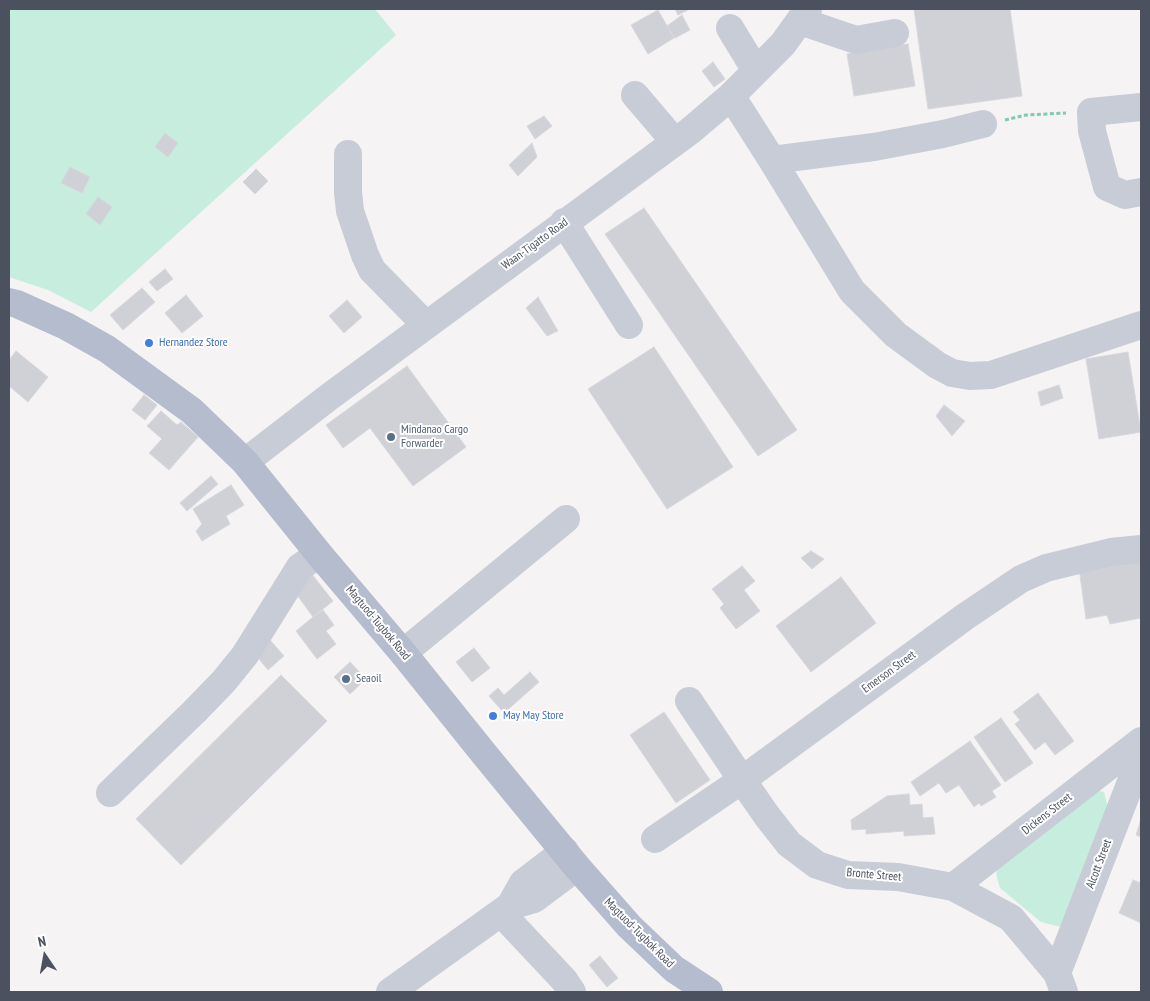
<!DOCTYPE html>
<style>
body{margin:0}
#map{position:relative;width:1150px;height:1001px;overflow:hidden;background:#f5f3f3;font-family:"PT Sans Narrow",sans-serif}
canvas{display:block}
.frame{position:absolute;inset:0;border:10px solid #4b515f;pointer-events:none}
.north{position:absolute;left:20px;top:931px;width:50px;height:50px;-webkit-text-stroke:4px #fff;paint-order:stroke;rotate:348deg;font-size:14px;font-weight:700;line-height:20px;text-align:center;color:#4b515f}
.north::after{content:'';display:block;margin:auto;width:18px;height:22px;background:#4b515f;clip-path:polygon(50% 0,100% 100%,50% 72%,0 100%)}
</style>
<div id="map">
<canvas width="1150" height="1001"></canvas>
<div class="frame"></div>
<div class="north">N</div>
</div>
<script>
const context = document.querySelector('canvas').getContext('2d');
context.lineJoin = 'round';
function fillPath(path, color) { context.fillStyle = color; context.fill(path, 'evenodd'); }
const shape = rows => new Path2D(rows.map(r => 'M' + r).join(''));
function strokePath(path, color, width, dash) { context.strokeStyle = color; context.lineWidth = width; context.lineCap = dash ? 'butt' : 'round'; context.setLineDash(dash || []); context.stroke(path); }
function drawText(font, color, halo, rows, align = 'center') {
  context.font = font + ' "PT Sans Narrow",sans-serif'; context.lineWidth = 4; context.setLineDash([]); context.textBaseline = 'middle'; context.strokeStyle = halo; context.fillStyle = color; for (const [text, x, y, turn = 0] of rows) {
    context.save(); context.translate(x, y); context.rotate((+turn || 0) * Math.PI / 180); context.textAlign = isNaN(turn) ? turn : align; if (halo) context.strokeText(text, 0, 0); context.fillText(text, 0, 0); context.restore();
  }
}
fillPath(shape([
 [9,9,375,9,396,35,91,312,48,290,9,277],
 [1096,790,1104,792,1109,812,1061,927,1041,922,1000,888,997,878,996,868]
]), '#c6edde');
const building = shape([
 [675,9,690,9,678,15,675,9],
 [914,9,1010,9,1022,96,928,109,914,9],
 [658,10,674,38,648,54,631,25,658,10],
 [682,15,690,30,675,38,667,26,682,15],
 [908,44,915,86,854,96,847,54,908,44],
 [713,62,725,79,714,87,702,71,713,62],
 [544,116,552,126,535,139,527,126,544,116],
 [165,133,178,143,168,157,155,147,165,133],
 [532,143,537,157,518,176,509,165,532,143],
 [70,167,90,177,82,193,61,183,70,167],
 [256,169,268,181,255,194,243,182,256,169],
 [98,197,112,207,100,225,86,214,98,197],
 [644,208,797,430,758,456,605,234,644,208],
 [165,269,173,279,157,291,149,282,165,269],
 [142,288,155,302,123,330,110,315,142,288],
 [186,295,203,316,182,333,165,313,186,295],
 [538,297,558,331,547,336,526,308,538,297],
 [347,300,362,317,344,333,329,316,347,300],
 [654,347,733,467,667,509,588,389,654,347],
 [16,351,48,377,28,402,9,386,9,360,16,351],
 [1128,352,1141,432,1099,439,1086,359,1128,352],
 [407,366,466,447,413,486,370,428,343,448,326,425,407,366],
 [1059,385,1063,398,1041,406,1038,392,1059,385],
 [144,395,157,405,145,420,132,410,144,395],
 [944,405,965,421,952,436,936,416,944,405],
 [161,411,177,425,181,422,198,437,169,470,149,453,162,439,147,426,161,411],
 [211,476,218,484,187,511,180,503,211,476],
 [231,485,244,505,226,516,230,524,202,541,196,531,202,524,193,509,231,485],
 [811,551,824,559,812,569,801,558,811,551],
 [1141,556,1141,618,1110,624,1107,615,1086,619,1079,568,1141,556],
 [742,566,755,581,744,590,760,611,736,629,720,608,724,604,712,589,742,566],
 [311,573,333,601,313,617,292,588,311,573],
 [841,577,876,623,811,672,776,626,841,577],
 [323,610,334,625,326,631,336,644,317,659,296,631,313,617,323,610],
 [270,640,284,656,268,670,254,653,270,640],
 [474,648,490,668,472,682,456,662,474,648],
 [350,662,366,679,350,694,334,677,350,662],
 [530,672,539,682,504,713,489,696,498,688,504,695,530,672],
 [281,675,327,721,181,865,136,819,281,675],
 [1038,693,1074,741,1055,755,1045,742,1035,750,1015,724,1020,720,1013,712,1038,693],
 [664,712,710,780,676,803,630,735,664,712],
 [1001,718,1033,763,1005,782,974,737,1001,718],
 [970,741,1001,785,992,791,996,797,981,806,979,803,974,807,959,785,946,793,939,783,920,796,911,782,970,741],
 [909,794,910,805,922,804,923,818,933,817,935,834,904,836,904,831,866,834,866,829,852,830,851,820,887,796,909,794],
 [1141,819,1141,837,1136,835,1141,819],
 [1133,880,1141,883,1141,923,1119,913,1133,880],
 [600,956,618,978,607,987,589,965,600,956]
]);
fillPath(building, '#d0d1d6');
strokePath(building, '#d7d8dd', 1);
strokePath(shape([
 [1005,120,1026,115,1066,113]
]), '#80c9b6', 3, [4, 2.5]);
strokePath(shape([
 [800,21,856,40,895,33],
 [730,28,756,71],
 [635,95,675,142],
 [730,97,737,105,772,160,852,291,896,335,937,365,952,373,970,376,991,375,1141,325],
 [1141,107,1091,112,1092,131,1107,187,1125,195,1141,192],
 [348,154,348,192,350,211,365,255,372,270,426,325],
 [772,160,874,147,943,134,983,124],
 [564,222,629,325],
 [245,462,329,397,690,131,730,97,783,44,808,9],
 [403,653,566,519],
 [689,701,742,780,767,816,789,844,817,865,848,875,898,877,953,887,1011,918,1057,973,1064,992],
 [110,793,194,712,224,681,245,655,300,567,319,554],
 [655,839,742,780,966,616,1021,579,1046,568,1111,552,1141,549],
 [953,887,1141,741],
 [510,906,523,883,565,851],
 [501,913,564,980,572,992],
 [1057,973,1141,756],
 [390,992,510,906,534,899,577,867]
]), '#c8ccd6', 28);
strokePath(shape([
 [9,302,17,304,66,326,107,349,192,411,245,462,319,554,403,653,485,755,577,867,629,926,674,969,709,992]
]), '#b5bcce', 28);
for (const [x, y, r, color] of [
 [149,343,5,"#3f7fe0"],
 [391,437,5,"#5c6f8a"],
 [346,679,5,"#5c6f8a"],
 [493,716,5,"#3f7fe0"]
]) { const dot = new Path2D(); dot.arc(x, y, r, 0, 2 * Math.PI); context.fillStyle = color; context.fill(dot); strokePath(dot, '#fff', 2); }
drawText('12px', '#4b515f', '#fff', [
 ["Waan-Tigatto Road",535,244,-36],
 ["Magtuod-Tugbok Road",378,623,50],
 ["Emerson Street",889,672,-36],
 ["Dickens Street",1047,814,-38],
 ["Alcott Street",1099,864,-69],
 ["Bronte Street",874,875,5],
 ["Magtuod-Tugbok Road",639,933,45]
]);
drawText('12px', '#366cbe', '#fff', [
 ["Hernandez Store",159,343],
 ["May May Store",503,716]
], 'left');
drawText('12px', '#4e5e75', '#fff', [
 ["Mindanao Cargo",401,430],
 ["Forwarder",401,444],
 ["Seaoil",356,679]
], 'left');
</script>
